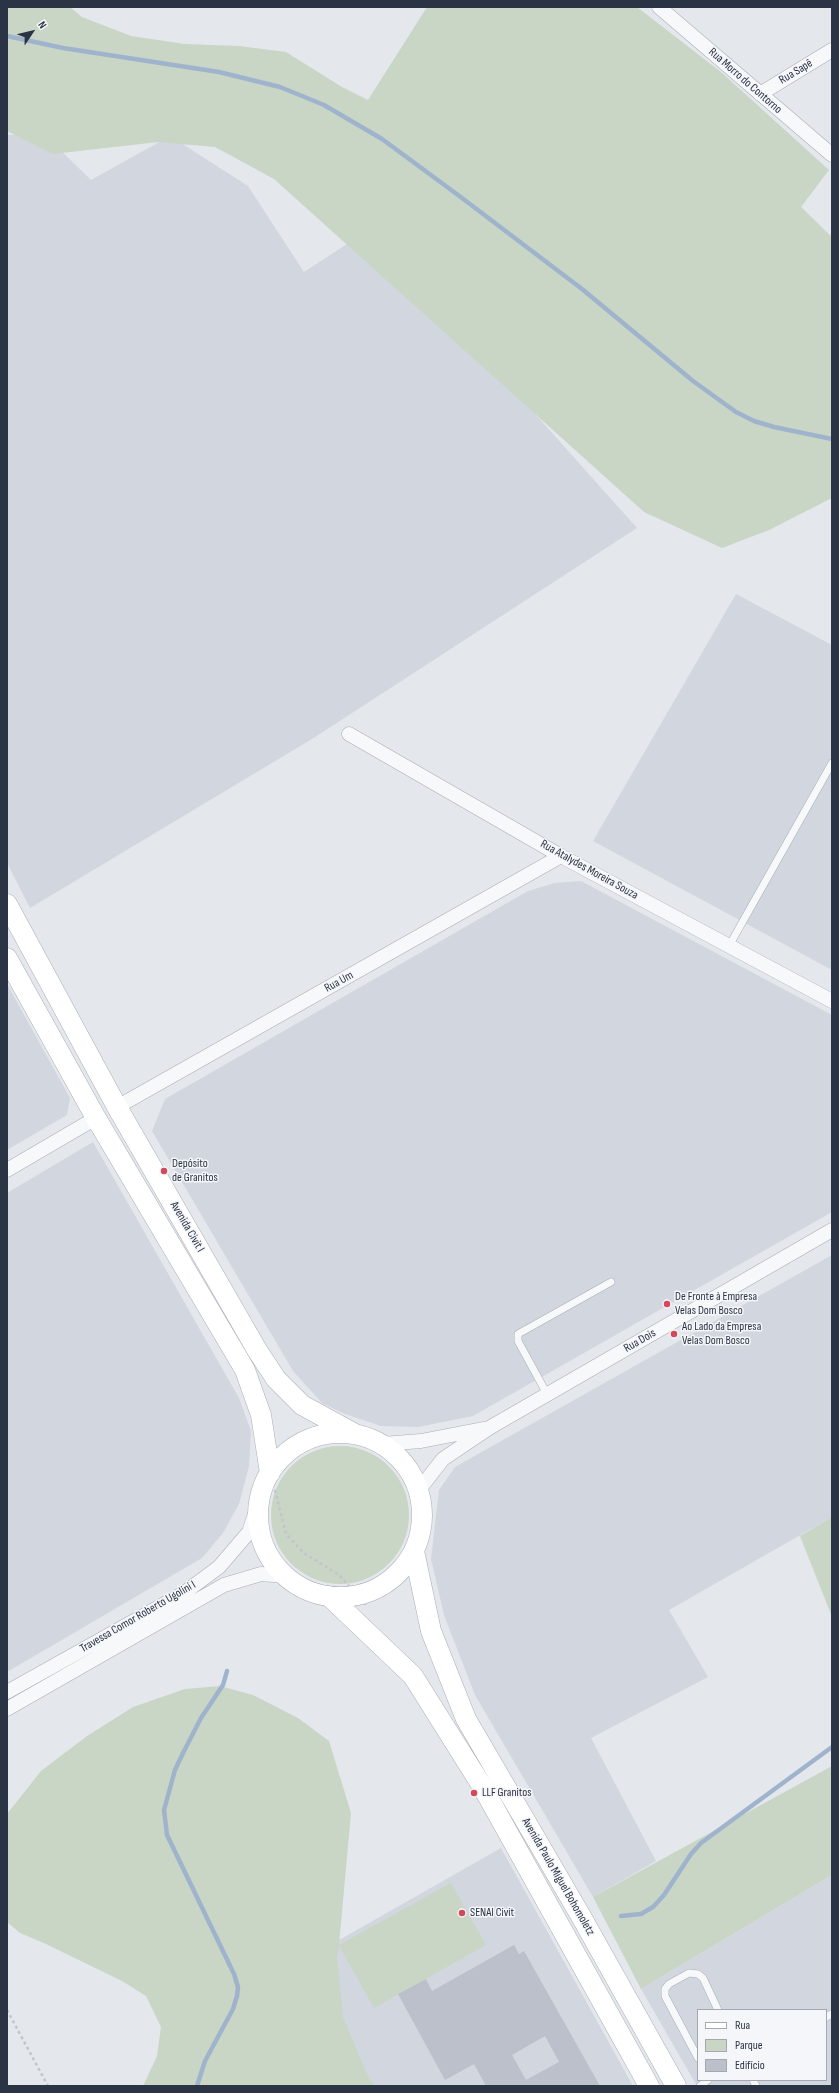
<!DOCTYPE html>
<meta charset="utf-8">
<style>
body{margin:0}
#map{position:relative;width:839px;height:2093px;overflow:hidden;background:#e4e7ec;font-family:"Sofia Sans Condensed",sans-serif}
canvas{display:block}
.frame{position:absolute;inset:0;border:8px solid #2b3445;pointer-events:none}
.legend{position:absolute;left:697px;top:2009px;width:130px;height:72px;box-sizing:border-box;background:#f4f6f9;border:1px solid #a4a8b1;margin:0;padding:5px 7px;list-style:none;font-size:12px;color:#2b3445}
.legend li{display:flex;align-items:center;gap:8px;height:20px}
.legend b{width:20px;border:1px solid #a4a8b1}
.north{position:absolute;left:12px;top:12px;width:40px;height:40px;-webkit-text-stroke:3px #f4f6f9;paint-order:stroke;rotate:55deg;font-size:11px;font-weight:700;line-height:16px;text-align:center;color:#2b3445}
.north::after{content:'';display:block;margin:auto;width:14px;height:18px;background:#2b3445;clip-path:polygon(50% 0,100% 100%,50% 72%,0 100%)}
</style>
<div id="map">
<canvas width="839" height="2093"></canvas>
<div class="frame"></div>
<ul class="legend">
<li><b style="height:5px;background:#fff"></b>Rua</li>
<li><b style="height:11px;background:#c9d6c5"></b>Parque</li>
<li><b style="height:11px;background:#bbc0ca"></b>Edifício</li>
</ul>
<div class="north">N</div>
</div>
<script>
const context = document.querySelector('canvas').getContext('2d');
context.lineJoin = 'round';
function fillPath(path, color) { context.fillStyle = color; context.fill(path, 'evenodd'); }
const shape = rows => new Path2D(rows.map(r => 'M' + r).join(''));
function strokePath(path, color, width, dash) { context.strokeStyle = color; context.lineWidth = width; context.lineCap = dash ? 'butt' : 'round'; context.setLineDash(dash || []); context.stroke(path); }
function drawText(font, color, halo, rows, align = 'center') {
  context.font = font + ' "Sofia Sans Condensed",sans-serif'; context.lineWidth = 3; context.setLineDash([]); context.textBaseline = 'middle'; context.strokeStyle = halo; context.fillStyle = color; for (const [text, x, y, turn = 0] of rows) {
    context.save(); context.translate(x, y); context.rotate((+turn || 0) * Math.PI / 180); context.textAlign = isNaN(turn) ? turn : align; if (halo) context.strokeText(text, 0, 0); context.fillText(text, 0, 0); context.restore();
  }
}
fillPath(shape([
 [44,134,91,180,170,136,248,186,304,272,370,229,637,528,312,739,30,908,7,863,7,135],
 [736,594,832,645,832,970,593,841],
 [581,881,832,1015,832,1212,473,1416,418,1427,381,1426,345,1414,322,1403,293,1371,152,1131,165,1099,528,891,555,883],
 [7,984,70,1098,67,1115,7,1150],
 [93,1142,239,1398,251,1431,249,1466,239,1504,223,1533,202,1558,7,1672,7,1193],
 [832,1255,832,1517,669,1610,708,1677,591,1738,656,1861,593,1897,475,1695,444,1615,431,1559,439,1490,455,1467],
 [501,1848,633,2086,334,2086,274,1977],
 [832,1875,832,2086,697,2086,641,1989],
 [698,2010,826,2010,826,2080,698,2080]
]), '#d2d6de');
fillPath(shape([
 [7,7,70,7,82,17,131,36,185,44,239,46,286,52,342,87,368,100,427,7,637,7,721,72,829,170,801,207,832,237,832,498,769,530,722,548,644,512,274,179,215,147,158,142,53,154,7,131],
 '271 1515a69 69 0 1 1 138 0a69 69 0 1 1-138 0Z',
 [832,1517,832,1617,800,1536],
 [220,1686,253,1695,298,1718,329,1741,351,1813,339,1945,451,1883,486,1945,374,2008,339,1946,337,1957,343,2017,367,2074,374,2086,143,2086,157,2056,161,2027,146,1996,122,1981,46,1944,20,1933,7,1922,7,1814,41,1771,87,1736,133,1707,185,1689],
 [832,1766,832,1875,641,1989,593,1897]
]), '#c9d6c5');
strokePath(shape([
 [7,36,63,48,219,72,280,87,324,105,382,139,458,195,582,289,693,381,736,412,754,421,774,427,832,439],
 [621,1916,641,1914,653,1907,664,1895,691,1854,701,1843,832,1747],
 [197,2086,205,2061,233,2009,237,1996,238,1987,234,1974,167,1835,164,1810,175,1770,183,1753,201,1718,223,1685,227,1671]
]), '#9fb4cc', 4.5);
fillPath(shape([
 [514,1945,519,1954,524,1951,600,2086,486,2086,474,2064,445,2080,398,1994,426,1979,432,1991],
 [545,2036,559,2062,526,2080,512,2055]
]), '#bbc0ca');
const lane = shape([
 [729,946,832,763],
 [547,1394,518,1341,518,1334,611,1282],
 [826,2017,832,2014],
 [698,2058,665,1996,665,1989,669,1984,689,1973,698,1974,703,1978,718,2010],
 [753,2080,756,2086],
 [700,2086,708,2080]
]);
const street = shape([
 [659,7,832,155],
 [760,94,832,50],
 [349,734,561,856,832,1001],
 [117,1107,561,856],
 [7,1170,96,1118],
 [382,1444,421,1441,483,1429],
 [418,1491,443,1459,489,1428,832,1230],
 [7,1692,184,1593,219,1567,249,1532,260,1499],
 [7,1709,224,1585,261,1574,286,1576]
]);
const secondary = shape([
 [7,904,117,1107,257,1350,276,1379,302,1405,355,1434],
 [7,958,96,1118,245,1370,261,1415,270,1473],
 '258 1515a82 82 0 1 1 164 0a82 82 0 1 1-164 0Z',
 [414,1551,431,1631,466,1719,582,1918,676,2086],
 [329,1596,413,1676,482,1786,649,2086]
]);
strokePath(lane, '#a9aeb7', 8);
strokePath(street, '#a9aeb7', 15);
strokePath(secondary, '#a9aeb7', 21);
strokePath(shape([
 [275,1490,286,1534,304,1553,339,1575,367,1606],
 [7,2010,48,2086]
]), '#c2c5cb', 2.5, [3, 3]);
strokePath(lane, '#f7f8fa', 7);
strokePath(street, '#f7f8fa', 14);
strokePath(secondary, '#fff', 20);
for (const [x, y, r, color] of [
 [164,1171,4,"#d1495b"],
 [667,1304,4,"#d1495b"],
 [674,1334,4,"#d1495b"],
 [474,1793,4,"#d1495b"],
 [462,1913,4,"#d1495b"]
]) { const dot = new Path2D(); dot.arc(x, y, r, 0, 2 * Math.PI); context.fillStyle = color; context.fill(dot); strokePath(dot, '#f4f6f9', 1.5); }
drawText('12px', '#2b3445', '#f4f6f9', [
 ["Rua Sapê",796,72,-31],
 ["Rua Morro do Contorno",745,81,41],
 ["Rua Atalydes Moreira Souza",589,870,29],
 ["Rua Um",339,982,-29],
 ["Avenida Civit I",187,1227,60],
 ["Rua Dois",640,1341,-30],
 ["Travessa Comor Roberto Ugolini I",138,1617,-30],
 ["Avenida Paulo Miguel Bohomoletz",558,1877,60]
]);
drawText('12px', '#2b3445', '#f4f6f9', [
 ["Depósito",172,1164],
 ["de Granitos",172,1178],
 ["De Fronte à Empresa",675,1297],
 ["Velas Dom Bosco",675,1311],
 ["Ao Lado da Empresa",682,1327],
 ["Velas Dom Bosco",682,1341],
 ["LLF Granitos",482,1793],
 ["SENAI Civit",470,1913]
], 'left');
</script>
